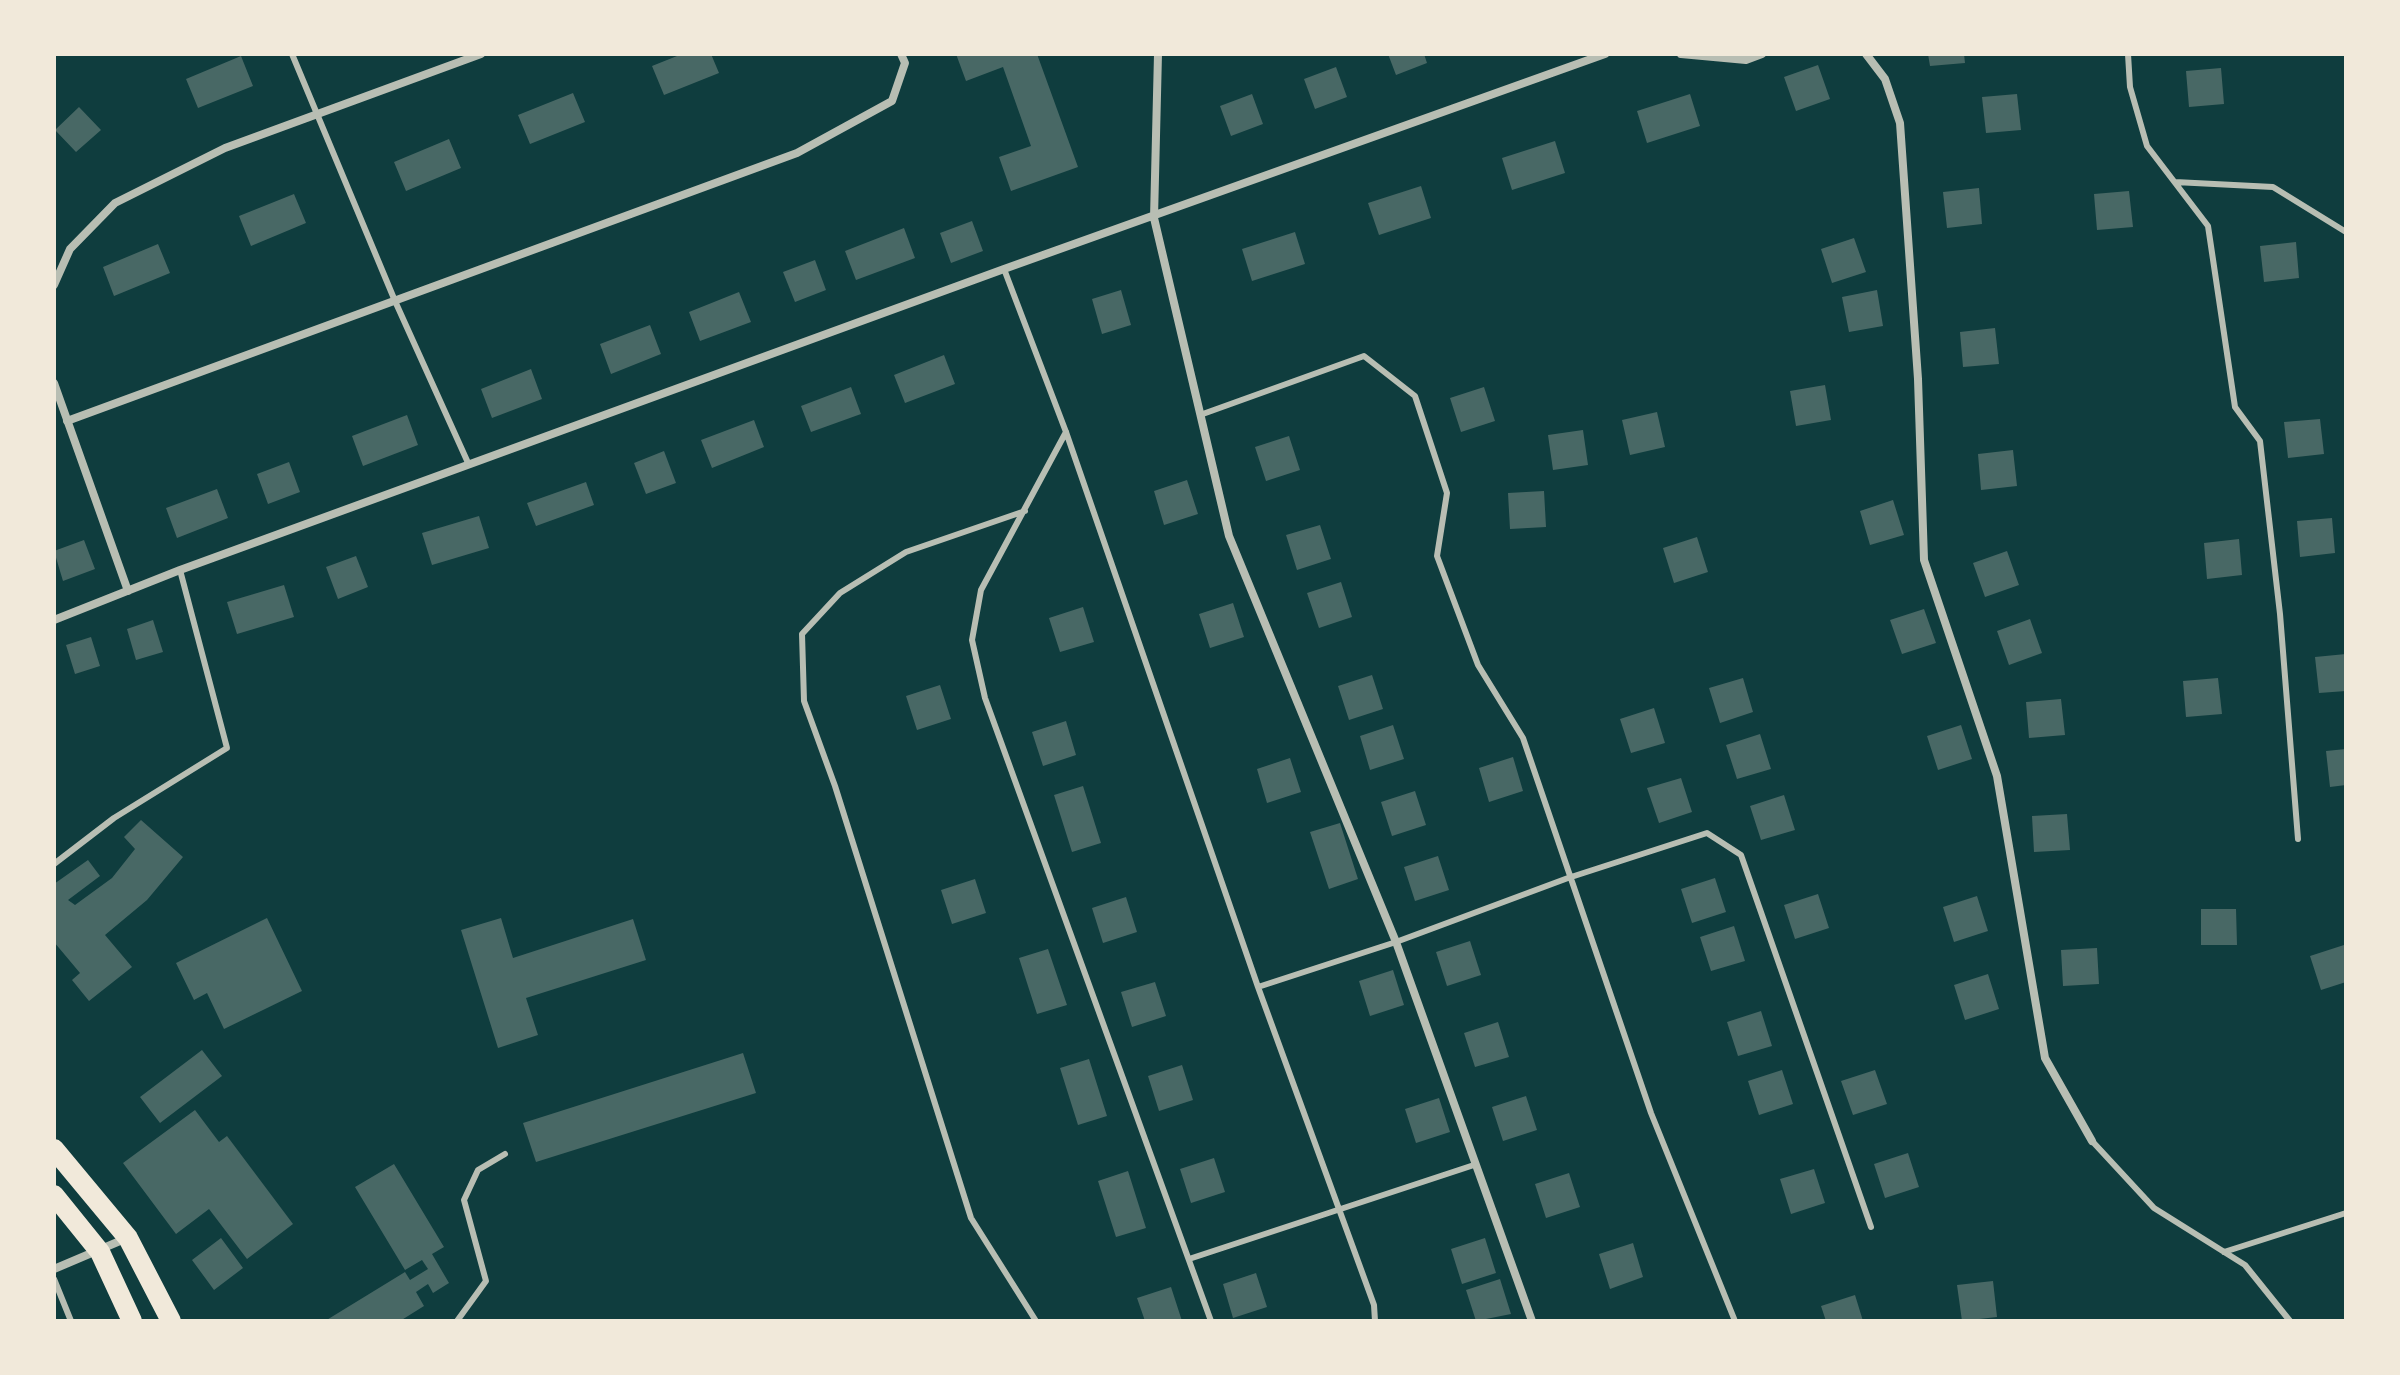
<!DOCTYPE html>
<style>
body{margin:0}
#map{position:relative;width:2400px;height:1375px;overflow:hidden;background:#0f3d3e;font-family:Commissioner,sans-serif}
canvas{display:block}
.frame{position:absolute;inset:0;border:56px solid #f1e9da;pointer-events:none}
</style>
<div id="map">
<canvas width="2400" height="1375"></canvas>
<div class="frame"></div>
</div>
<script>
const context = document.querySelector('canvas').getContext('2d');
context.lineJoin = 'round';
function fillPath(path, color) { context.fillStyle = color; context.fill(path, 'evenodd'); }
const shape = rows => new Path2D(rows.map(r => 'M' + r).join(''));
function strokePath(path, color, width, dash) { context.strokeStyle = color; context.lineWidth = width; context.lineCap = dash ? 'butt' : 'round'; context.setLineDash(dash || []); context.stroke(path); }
fillPath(shape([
 [682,54,711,54,719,73,664,95,652,66],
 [956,54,1037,54,1078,167,1011,191,999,157,1031,146,1003,67,966,81],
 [1388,54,1424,54,1427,63,1396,75],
 [1928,54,1964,54,1965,63,1930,66],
 [241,56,253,86,198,108,186,79],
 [1818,65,1830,99,1796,111,1784,77],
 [1336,67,1347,97,1315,109,1304,79],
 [2221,68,2224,104,2189,107,2186,71],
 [573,93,585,122,530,144,518,115],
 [1252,94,1263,124,1231,136,1220,106],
 [1690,94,1700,126,1647,143,1637,111],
 [2017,94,2021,130,1986,133,1982,97],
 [79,107,101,130,76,152,55,130],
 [449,139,461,168,406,191,394,162],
 [1555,141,1565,173,1512,190,1502,158],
 [1421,186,1431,218,1379,235,1368,203],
 [1979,188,1982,224,1947,228,1943,192],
 [2129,191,2133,227,2097,230,2094,194],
 [294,194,306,223,251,246,239,216],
 [972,221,983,251,951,263,940,233],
 [904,228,915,258,856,280,845,251],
 [1295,232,1305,264,1252,281,1242,249],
 [1854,238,1866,272,1832,283,1821,249],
 [2296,242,2299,278,2264,282,2260,246],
 [158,244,170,273,114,296,103,267],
 [815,260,826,290,795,302,783,272],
 [1121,290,1131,325,1102,334,1092,299],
 [1877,290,1883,326,1849,332,1842,297],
 [739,292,751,322,700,341,689,312],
 [650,325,661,354,611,374,600,344],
 [1995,328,1999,364,1963,367,1960,332],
 [944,355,955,384,905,403,894,375],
 [531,369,542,399,492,418,481,389],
 [1825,385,1831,420,1796,426,1790,391],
 [851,387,861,414,811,432,801,406],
 [1484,387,1495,421,1461,432,1450,398],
 [1657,412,1665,447,1630,455,1622,420],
 [407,415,418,445,363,466,352,436],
 [2320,419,2324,454,2288,458,2284,422],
 [754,420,764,447,712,468,701,440],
 [1583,430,1588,465,1553,470,1548,435],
 [1289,436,1300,470,1266,481,1255,447],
 [2013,450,2017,486,1981,490,1978,454],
 [664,451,676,483,646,494,634,463],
 [289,462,300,492,268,504,257,474],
 [1187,480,1198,514,1164,525,1154,491],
 [586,482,594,505,536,526,527,503],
 [217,489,228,518,177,538,166,508],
 [1544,491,1546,527,1510,529,1508,493],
 [1893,500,1904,535,1870,545,1860,511],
 [479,516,489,548,432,565,422,533],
 [2332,518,2335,553,2300,557,2297,521],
 [1320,525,1331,559,1297,570,1286,535],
 [1697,537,1708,572,1674,583,1663,548],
 [2239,539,2242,575,2207,579,2204,543],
 [84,540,95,569,63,581,54,551],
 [2007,551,2019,585,1985,597,1973,563],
 [356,556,368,587,338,599,326,567],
 [1341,582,1352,617,1319,628,1307,593],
 [284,585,294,617,237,634,227,602],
 [1233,603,1244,637,1210,648,1199,614],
 [1083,607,1094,642,1060,652,1049,618],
 [1924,609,1936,643,1902,654,1890,620],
 [2030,619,2042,653,2009,665,1997,631],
 [153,620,163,652,136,660,127,629],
 [91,637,100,666,75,674,66,645],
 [2346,654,2346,691,2319,693,2315,657],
 [1372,675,1383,709,1349,720,1338,686],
 [1743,678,1753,712,1720,723,1709,688],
 [2218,678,2222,714,2186,717,2183,681],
 [940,685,951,719,917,730,906,696],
 [2061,699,2065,735,2029,738,2026,702],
 [1654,708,1665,743,1631,753,1620,719],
 [1066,721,1076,755,1043,766,1032,732],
 [1393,725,1404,759,1370,770,1360,736],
 [1961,725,1972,759,1938,770,1927,736],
 [1760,734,1771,769,1737,779,1726,745],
 [2346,749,2346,785,2330,787,2326,751],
 [1513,757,1523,791,1489,802,1479,768],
 [1290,758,1301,792,1267,803,1257,769],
 [1681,778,1692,812,1659,823,1647,788],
 [1083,786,1101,843,1072,852,1054,795],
 [1415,791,1426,825,1392,836,1381,802],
 [1784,795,1795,830,1761,840,1750,806],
 [2067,814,2070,850,2034,852,2032,816],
 [141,820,183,857,147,900,105,935,132,967,89,1001,72,980,80,973,54,942,54,884,88,860,100,876,68,900,75,905,112,878,135,849,124,837],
 [1340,823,1358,879,1329,889,1310,832],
 [1438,856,1449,890,1415,901,1404,867],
 [1715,878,1726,912,1692,923,1681,889],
 [975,879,986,913,952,924,941,890],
 [1818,894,1829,928,1795,939,1784,905],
 [1977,896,1988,931,1954,942,1943,907],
 [1126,897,1137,932,1103,943,1092,908],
 [2201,909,2236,909,2237,945,2201,945],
 [267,918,302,991,224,1029,207,993,194,1000,176,963],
 [501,918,513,958,633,919,646,960,526,998,538,1035,498,1048,461,930],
 [1734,926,1745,961,1711,971,1700,937],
 [1470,941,1481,975,1447,986,1436,952],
 [2344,945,2346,982,2321,990,2310,956],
 [2097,948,2099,984,2063,986,2061,950],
 [1048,949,1067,1005,1037,1014,1019,958],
 [1393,970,1404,1005,1370,1016,1359,981],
 [1988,974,1999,1009,1965,1020,1954,985],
 [1155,982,1166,1016,1132,1027,1121,992],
 [1761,1011,1772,1046,1738,1056,1727,1022],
 [1498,1022,1509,1057,1475,1067,1464,1033],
 [202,1050,222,1076,160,1123,140,1097],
 [743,1053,756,1093,536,1162,523,1123],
 [1089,1059,1107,1116,1078,1125,1060,1068],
 [1182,1065,1193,1100,1159,1111,1148,1076],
 [1782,1070,1793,1104,1759,1115,1748,1081],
 [1875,1070,1887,1104,1853,1115,1841,1081],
 [1526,1096,1537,1130,1503,1141,1492,1107],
 [1439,1098,1450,1132,1416,1143,1405,1109],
 [195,1110,219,1142,227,1136,293,1224,247,1259,209,1209,176,1234,123,1163],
 [1908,1153,1919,1187,1885,1198,1874,1164],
 [1214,1158,1225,1192,1191,1203,1180,1169],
 [394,1164,444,1247,432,1254,449,1283,433,1293,428,1284,416,1292,424,1306,400,1321,325,1321,405,1272,410,1280,428,1269,422,1260,405,1270,355,1187],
 [1814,1169,1825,1203,1791,1214,1780,1179],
 [1128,1171,1146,1228,1116,1237,1098,1181],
 [1569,1173,1580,1207,1546,1218,1535,1184],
 [221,1238,243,1268,214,1290,192,1260],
 [1485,1238,1496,1273,1462,1284,1451,1249],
 [1633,1243,1643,1277,1610,1289,1599,1254],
 [1256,1273,1267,1307,1233,1318,1223,1284],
 [1500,1279,1511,1314,1476,1321,1466,1290],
 [1993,1281,1997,1317,1962,1321,1957,1285],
 [1171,1287,1182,1321,1145,1321,1137,1298],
 [1855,1295,1863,1321,1826,1321,1821,1306]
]), '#486865');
strokePath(shape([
 [292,54,395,301,469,465],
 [2128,54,2130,87,2147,146,2208,226,2235,407,2260,441,2280,614,2298,839],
 [2175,182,2273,187,2346,232],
 [1004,269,1066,432,1258,987,1374,1305,1375,1321],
 [1200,415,1364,356,1415,396,1447,493,1437,556,1478,665,1523,738,1651,1113,1735,1321],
 [1066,432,981,590,972,640,985,698,1211,1321],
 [1025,511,906,552,840,593,802,634,804,701,835,786,971,1218,1036,1321],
 [54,864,114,818,227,748,180,570],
 [1258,987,1396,942,1568,878,1707,833,1741,855,1871,1227],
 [2092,1141,2154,1208,2245,1265,2290,1321],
 [2224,1252,2346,1213],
 [1189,1259,1474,1165],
 [54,1279,71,1321],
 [457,1321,486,1281,464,1200,478,1170,505,1154]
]), '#b8beb3', 6);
strokePath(shape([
 [1158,54,1154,218,1229,536,1396,942,1532,1321],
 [1681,54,1746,60,1762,54],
 [1866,54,1885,79,1900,123,1918,379,1924,560,1997,776,2045,1058,2092,1141],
 [54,285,70,249,115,203,225,148,481,54],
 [54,383,128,591],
 [67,421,797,153,892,101,905,63,901,54],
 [54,620,180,570,1004,269,1605,54],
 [54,1269,127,1238]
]), '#b8beb3', 8);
strokePath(shape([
 [54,1149,128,1238,171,1321],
 [54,1195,100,1252,132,1321]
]), '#f1e9da', 20);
</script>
